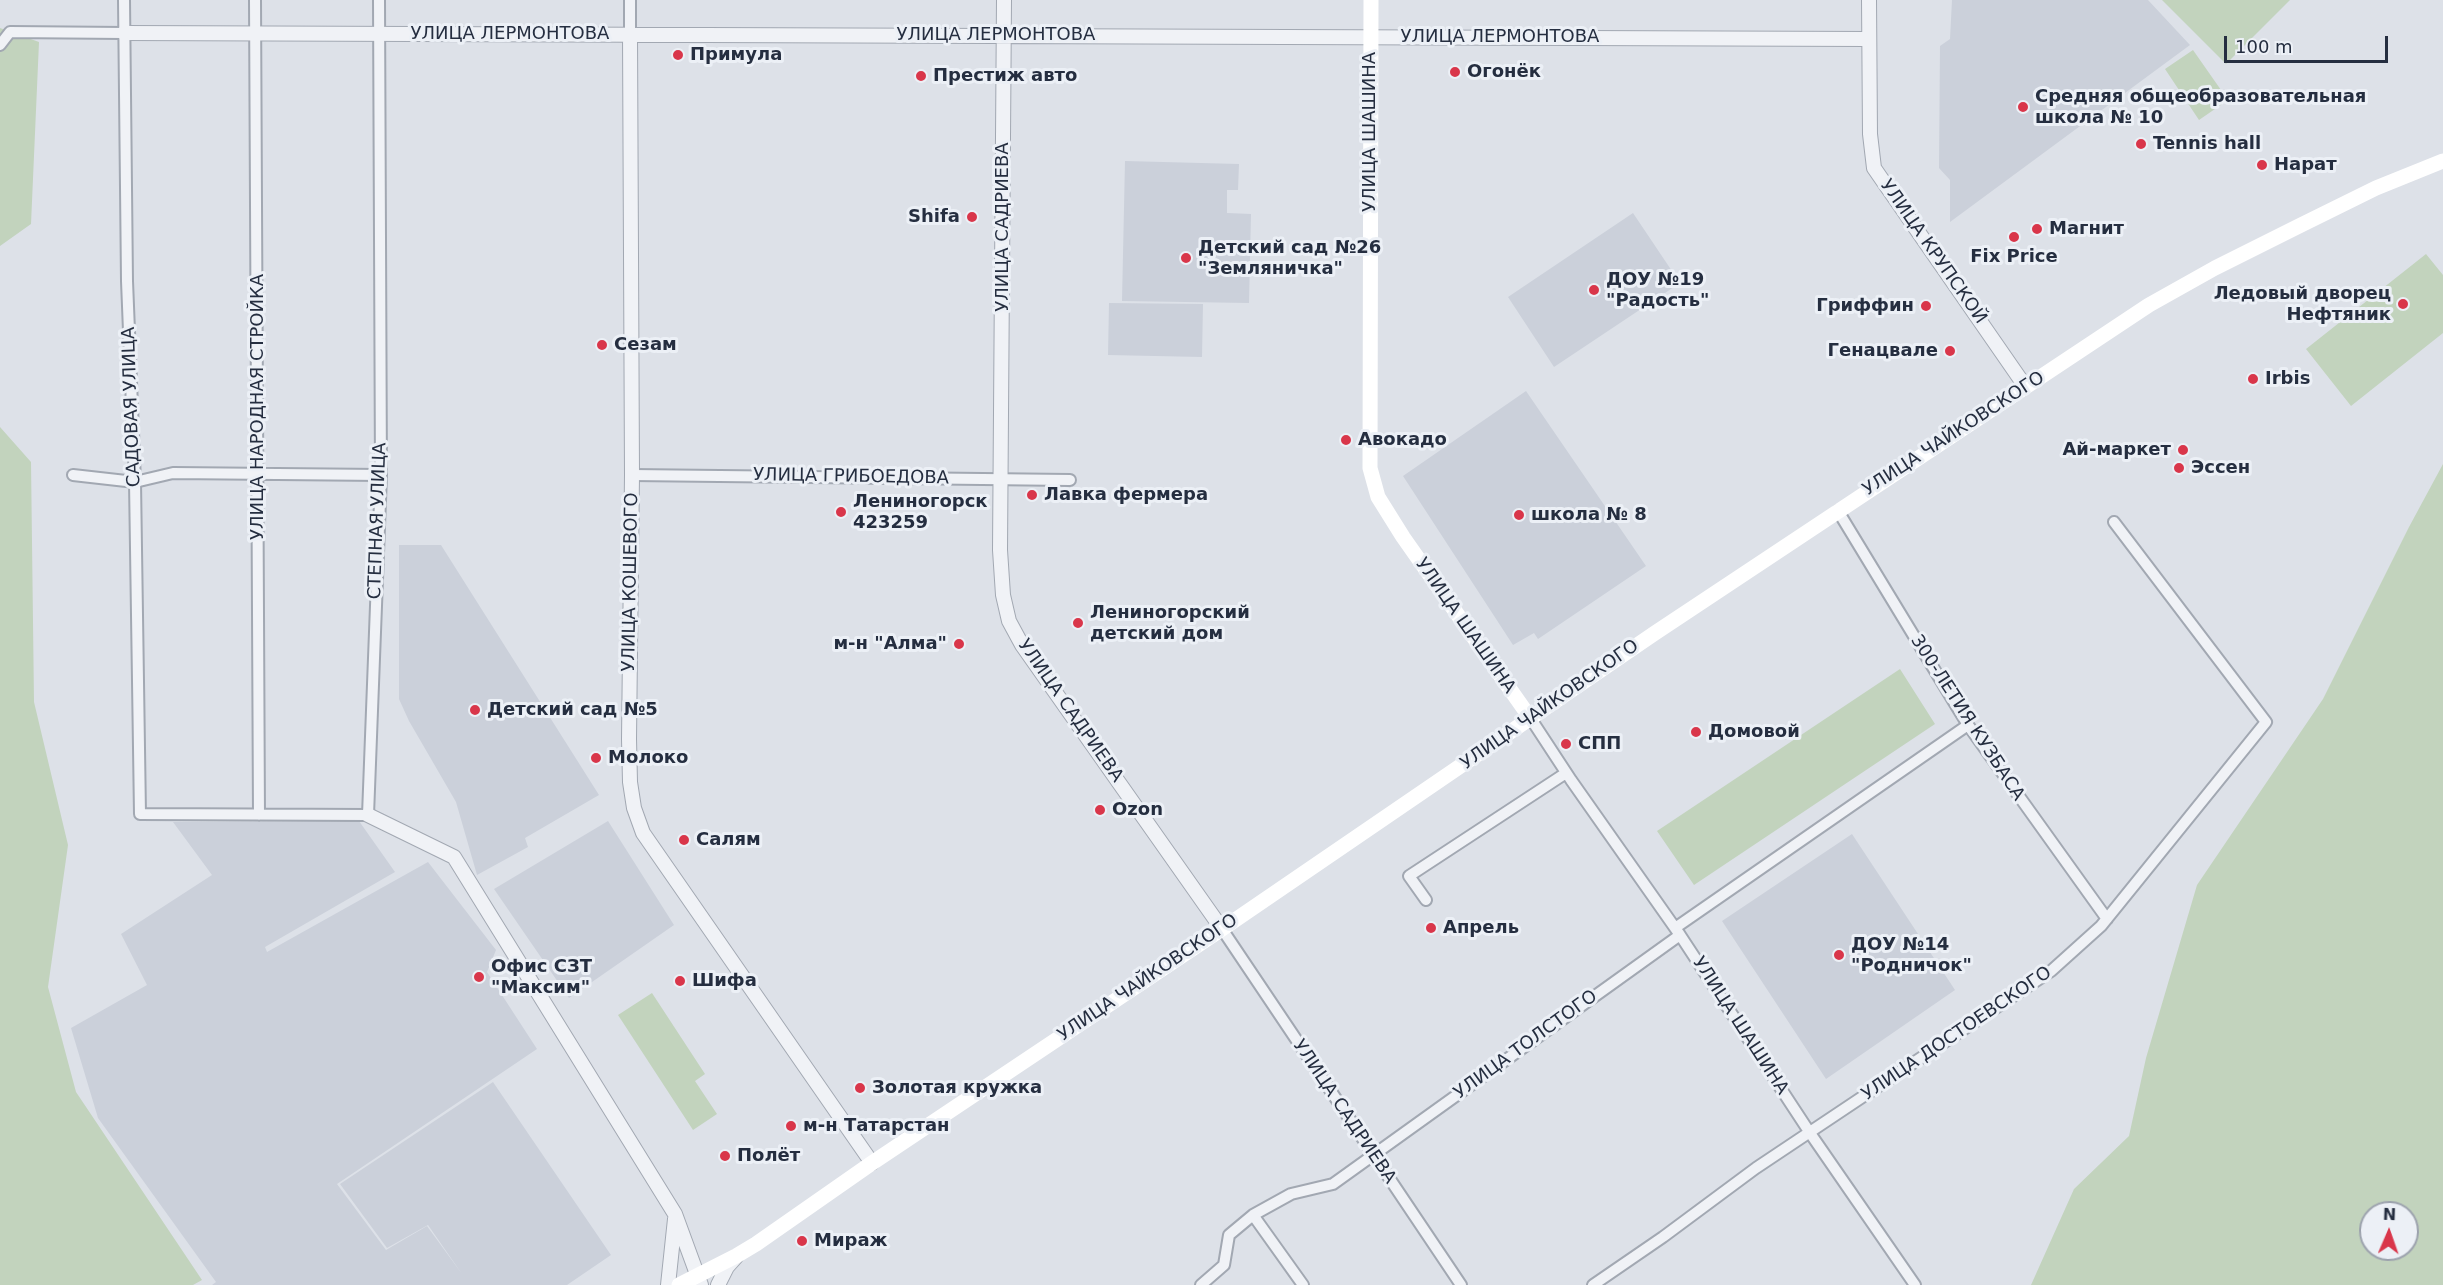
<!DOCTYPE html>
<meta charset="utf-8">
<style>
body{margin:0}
#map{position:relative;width:2443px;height:1285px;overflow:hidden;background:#dde1e8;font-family:"DejaVu Sans",sans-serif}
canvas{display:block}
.north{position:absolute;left:2359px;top:1201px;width:60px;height:60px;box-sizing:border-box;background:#ecf0f6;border:2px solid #9ca2ad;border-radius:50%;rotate:2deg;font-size:16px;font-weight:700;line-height:24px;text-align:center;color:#252e40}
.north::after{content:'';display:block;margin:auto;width:21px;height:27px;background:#d9364a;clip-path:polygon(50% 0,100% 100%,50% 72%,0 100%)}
.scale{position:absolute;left:2224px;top:36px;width:164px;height:27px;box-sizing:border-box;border:3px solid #252e40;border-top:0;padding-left:8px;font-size:18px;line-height:21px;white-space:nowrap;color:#252e40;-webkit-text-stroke:4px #ecf0f6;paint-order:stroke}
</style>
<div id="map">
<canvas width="2443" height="1285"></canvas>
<div class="north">N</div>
<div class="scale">100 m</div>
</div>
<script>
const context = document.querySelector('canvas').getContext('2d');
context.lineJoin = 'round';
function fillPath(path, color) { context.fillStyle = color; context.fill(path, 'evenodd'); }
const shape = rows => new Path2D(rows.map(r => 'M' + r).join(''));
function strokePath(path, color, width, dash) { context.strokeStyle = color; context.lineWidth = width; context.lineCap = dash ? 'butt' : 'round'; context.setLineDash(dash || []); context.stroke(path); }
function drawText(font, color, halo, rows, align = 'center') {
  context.font = font + ' "DejaVu Sans",sans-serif'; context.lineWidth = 6; context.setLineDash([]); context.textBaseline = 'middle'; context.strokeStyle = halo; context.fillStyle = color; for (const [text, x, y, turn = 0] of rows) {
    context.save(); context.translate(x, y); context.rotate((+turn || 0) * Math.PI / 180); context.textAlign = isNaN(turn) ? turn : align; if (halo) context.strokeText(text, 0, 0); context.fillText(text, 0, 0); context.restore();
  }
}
fillPath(shape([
 [1952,0,2148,0,2190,45,1950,222,1950,180,1939,168,1940,46,1950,39],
 [1125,161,1239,164,1238,190,1227,190,1227,213,1251,214,1249,303,1122,301],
 [1633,213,1680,283,1554,367,1508,297],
 [1109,303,1203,304,1202,357,1108,355],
 [1526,391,1646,566,1538,639,1534,633,1513,645,1403,476],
 [399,545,441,545,599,795,525,838,528,847,477,875,456,802,409,721,399,699],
 [359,821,395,872,265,947,267,952,428,862,496,950,487,972,537,1049,337,1184,386,1250,427,1226,462,1274,428,1225,387,1248,340,1184,493,1082,611,1255,567,1285,212,1285,216,1282,98,1118,71,1028,147,985,121,934,212,875,173,822],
 [608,821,674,925,569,998,494,889],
 [1852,834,1955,990,1826,1079,1722,921]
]), '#cbd0da');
fillPath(shape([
 [2162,0,2290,0,2226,64],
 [0,28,39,42,31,224,0,246],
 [2193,50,2228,100,2199,120,2165,69],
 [2426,254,2443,275,2443,333,2351,406,2306,349],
 [0,427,31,462,34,702,68,845,48,987,76,1092,202,1280,193,1285,0,1285],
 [2443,464,2443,1285,2031,1285,2074,1189,2129,1136,2146,1058,2197,885,2323,699,2409,527],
 [2371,1213,2407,1213,2407,1249,2371,1249],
 [1900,669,1935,724,1694,885,1657,831],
 [652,993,705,1074,695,1081,717,1114,693,1130,618,1015]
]), '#c2d3bd');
const minor = shape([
 [124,0,127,281,135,482,140,814,368,815,381,475,379,0],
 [255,0,259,815],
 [630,34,630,0],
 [0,45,10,32,124,33],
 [73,475,135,482,173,473,381,475],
 [632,475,1070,480],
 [1838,511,1968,725,2107,919],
 [1531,719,1571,780,1680,935,1810,1133,1915,1285],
 [1426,900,1409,876,1566,773],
 [1675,928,1968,725],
 [1222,929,1461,1285],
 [1253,1215,1303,1285],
 [1201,1285,1224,1265,1229,1235,1253,1215,1291,1194,1333,1184,1680,935],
 [1593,1285,1663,1237,1756,1168,2051,971,2101,926,2266,722,2114,522]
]);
const tertiary = shape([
 [1004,0,1000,550,1003,595,1009,621,1022,645,1222,929],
 [1869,0,1870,134,1874,168,2025,386],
 [124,33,1868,39],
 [630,34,632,475,629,739,630,782,634,808,643,833,872,1163],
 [368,815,454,857,675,1214,701,1285],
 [668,1285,675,1219],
 [718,1285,727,1267,736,1257]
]);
strokePath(minor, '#a2a8b2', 14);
strokePath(tertiary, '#a2a8b2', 16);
strokePath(minor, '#f0f2f6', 10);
strokePath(tertiary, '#f0f2f6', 14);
strokePath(shape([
 [1371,0,1370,468,1378,497,1403,537,1531,719],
 [679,1285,736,1256,756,1244,872,1163,1222,929,1655,633,2149,305,2215,268,2299,226,2376,188,2443,161]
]), '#fff', 15);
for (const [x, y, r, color] of [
 [678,55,6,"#d9364a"],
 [1455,72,6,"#d9364a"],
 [921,76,6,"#d9364a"],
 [2023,107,6,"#d9364a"],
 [2141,144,6,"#d9364a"],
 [2262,165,6,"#d9364a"],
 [972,217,6,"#d9364a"],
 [2037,229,6,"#d9364a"],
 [2014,237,6,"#d9364a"],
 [1186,258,6,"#d9364a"],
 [1594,290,6,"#d9364a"],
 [2403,304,6,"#d9364a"],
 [1926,306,6,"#d9364a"],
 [602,345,6,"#d9364a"],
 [1950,351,6,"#d9364a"],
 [2253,379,6,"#d9364a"],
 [1346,440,6,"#d9364a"],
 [2183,450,6,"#d9364a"],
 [2179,468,6,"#d9364a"],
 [1032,495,6,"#d9364a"],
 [841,512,6,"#d9364a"],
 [1519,515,6,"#d9364a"],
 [1078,623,6,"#d9364a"],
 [959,644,6,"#d9364a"],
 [475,710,6,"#d9364a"],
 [1696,732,6,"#d9364a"],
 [1566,744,6,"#d9364a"],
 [596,758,6,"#d9364a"],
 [1100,810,6,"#d9364a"],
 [684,840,6,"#d9364a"],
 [1431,928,6,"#d9364a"],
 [1839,955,6,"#d9364a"],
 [479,977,6,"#d9364a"],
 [680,981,6,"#d9364a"],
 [860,1088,6,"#d9364a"],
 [791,1126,6,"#d9364a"],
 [725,1156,6,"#d9364a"],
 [802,1241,6,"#d9364a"]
]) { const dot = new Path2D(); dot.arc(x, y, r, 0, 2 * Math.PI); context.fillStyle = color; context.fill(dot); strokePath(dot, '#ecf0f6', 2); }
drawText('18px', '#252e40', '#ecf0f6', [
 ["УЛИЦА ЛЕРМОНТОВА",510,34],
 ["УЛИЦА ЛЕРМОНТОВА",996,35],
 ["УЛИЦА ЛЕРМОНТОВА",1500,37],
 ["УЛИЦА ШАШИНА",1370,132,-90],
 ["УЛИЦА САДРИЕВА",1003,227,-90],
 ["УЛИЦА КРУПСКОЙ",1933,252,55],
 ["САДОВАЯ УЛИЦА",132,407,-92],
 ["УЛИЦА НАРОДНАЯ СТРОЙКА",258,407,-90],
 ["УЛИЦА ЧАЙКОВСКОГО",1954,434,-33],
 ["УЛИЦА ГРИБОЕДОВА",851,477,1],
 ["СТЕПНАЯ УЛИЦА",378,521,-88],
 ["УЛИЦА КОШЕВОГО",631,582,-89],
 ["УЛИЦА ШАШИНА",1465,626,55],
 ["УЛИЦА ЧАЙКОВСКОГО",1550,705,-35],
 ["УЛИЦА САДРИЕВА",1070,711,55],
 ["300-ЛЕТИЯ КУЗБАСА",1967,718,57],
 ["УЛИЦА ЧАЙКОВСКОГО",1148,978,-34],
 ["УЛИЦА ШАШИНА",1740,1026,57],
 ["УЛИЦА ДОСТОЕВСКОГО",1957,1034,-34],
 ["УЛИЦА ТОЛСТОГО",1526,1045,-36],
 ["УЛИЦА САДРИЕВА",1344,1112,56]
]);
drawText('bold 18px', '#252e40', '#ecf0f6', [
 ["Примула",690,55],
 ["Огонёк",1467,72],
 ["Престиж авто",933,76],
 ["Средняя общеобразовательная",2035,97],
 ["школа № 10",2035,118],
 ["Tennis hall",2153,144],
 ["Нарат",2274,165],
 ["Shifa",960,217,"right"],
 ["Магнит",2049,229],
 ["Детский сад №26",1198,248],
 ["\"Земляничка\"",1198,269],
 ["Fix Price",2014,257,"center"],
 ["ДОУ №19",1606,280],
 ["\"Радость\"",1606,301],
 ["Ледовый дворец",2391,294,"right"],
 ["Нефтяник",2391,315,"right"],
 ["Гриффин",1914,306,"right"],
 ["Сезам",614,345],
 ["Генацвале",1938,351,"right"],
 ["Irbis",2265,379],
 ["Авокадо",1358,440],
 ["Ай-маркет",2171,450,"right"],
 ["Эссен",2191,468],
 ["Лавка фермера",1044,495],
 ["Лениногорск",853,502],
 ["423259",853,523],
 ["школа № 8",1531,515],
 ["Лениногорский",1090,613],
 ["детский дом",1090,634],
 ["м-н \"Алма\"",947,644,"right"],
 ["Детский сад №5",487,710],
 ["Домовой",1708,732],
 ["СПП",1578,744],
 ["Молоко",608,758],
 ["Ozon",1112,810],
 ["Салям",696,840],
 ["Апрель",1443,928],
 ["ДОУ №14",1851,945],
 ["\"Родничок\"",1851,966],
 ["Офис СЗТ",491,967],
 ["\"Максим\"",491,988],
 ["Шифа",692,981],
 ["Золотая кружка",872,1088],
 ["м-н Татарстан",803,1126],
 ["Полёт",737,1156],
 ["Мираж",814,1241]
], 'left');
</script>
